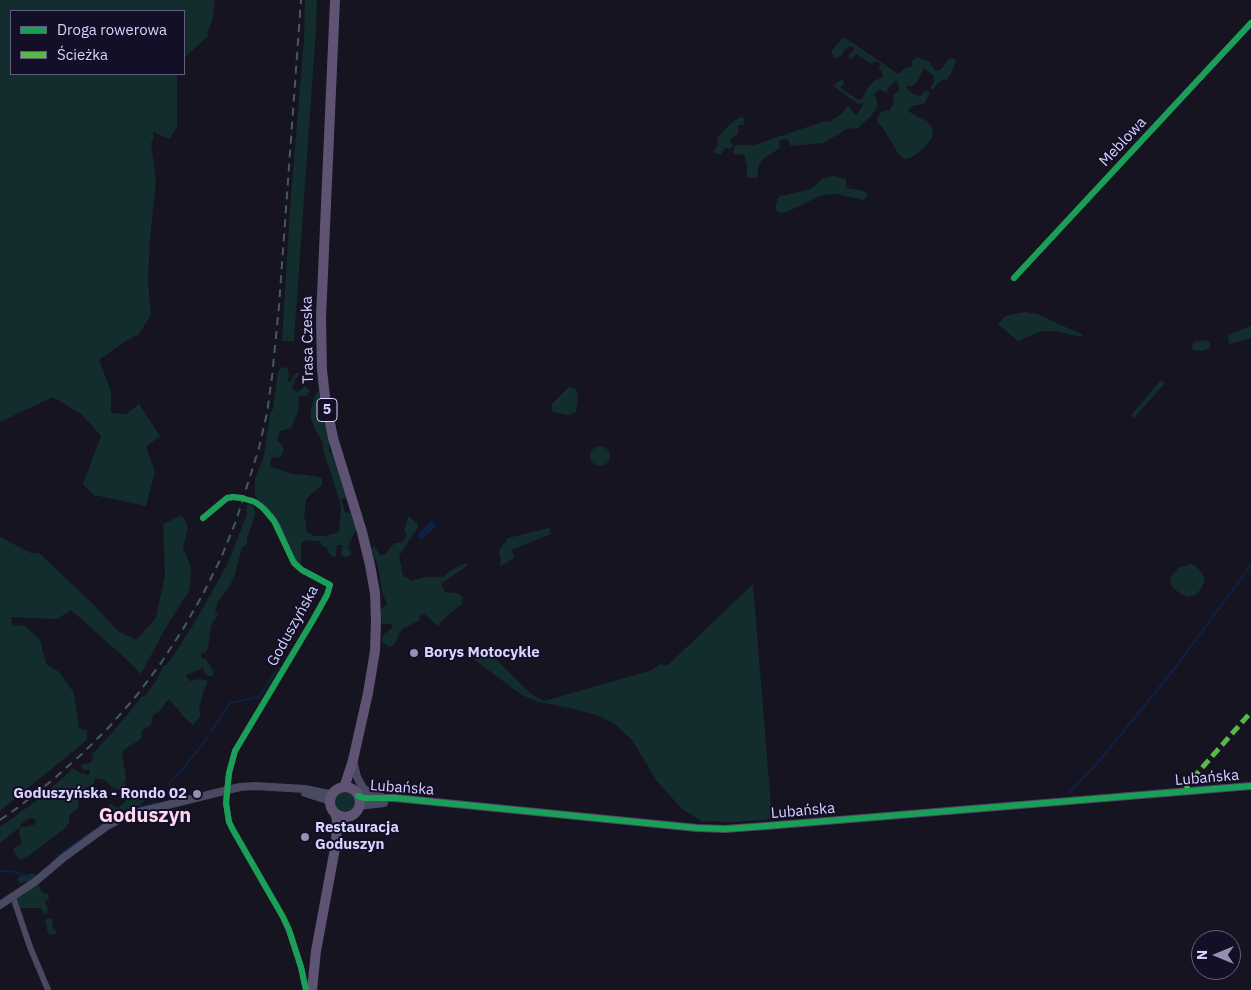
<!DOCTYPE html>
<meta charset="utf-8">
<style>
body{margin:0}
#map{position:relative;width:1251px;height:990px;overflow:hidden;background:#161421;font-family:"IBM Plex Sans",sans-serif}
canvas{display:block}
.legend{position:absolute;left:10px;top:10px;width:175px;height:65px;box-sizing:border-box;background:#130f26;border:1px solid #625e7d;margin:0;padding:6px 9px;list-style:none;font-size:15px;color:#d9d4ff}
.legend li{display:flex;align-items:center;gap:10px;height:25px}
.legend b{width:25px;border:1px solid #625e7d}
.north{position:absolute;left:1191px;top:930px;width:50px;height:50px;box-sizing:border-box;background:#130f26;border:1px solid #625e7d;border-radius:50%;rotate:270deg;font-size:14px;font-weight:700;line-height:20px;text-align:center;color:#d9d4ff}
.north::after{content:'';display:block;margin:auto;width:18px;height:22px;background:#9591b1;clip-path:polygon(50% 0,100% 100%,50% 72%,0 100%)}
</style>
<div id="map">
<canvas width="1251" height="990"></canvas>
<ul class="legend">
<li><b style="height:6px;background:#1a9f57"></b>Droga rowerowa</li>
<li><b style="height:6px;background:#58b947"></b>Ścieżka</li>
</ul>
<div class="north">N</div>
</div>
<script>
const context = document.querySelector('canvas').getContext('2d');
context.lineJoin = 'round';
function fillPath(path, color) { context.fillStyle = color; context.fill(path, 'evenodd'); }
const shape = rows => new Path2D(rows.map(r => 'M' + r).join(''));
function strokePath(path, color, width, dash) { context.strokeStyle = color; context.lineWidth = width; context.lineCap = dash ? 'butt' : 'round'; context.setLineDash(dash || []); context.stroke(path); }
function drawText(font, color, halo, rows, align = 'center') {
  context.font = font + ' "IBM Plex Sans",sans-serif'; context.lineWidth = 4; context.setLineDash([]); context.textBaseline = 'middle'; context.strokeStyle = halo; context.fillStyle = color; for (const [text, x, y, turn = 0] of rows) {
    context.save(); context.translate(x, y); context.rotate((+turn || 0) * Math.PI / 180); context.textAlign = isNaN(turn) ? turn : align; if (halo) context.strokeText(text, 0, 0); context.fillText(text, 0, 0); context.restore();
  }
}
fillPath(shape([
 [0,0,215,0,212,22,207,33,208,36,184,58,184,11,11,11,11,74,177,74,177,126,170,139,153,132,153,140,151,143,156,181,150,238,148,281,151,315,139,334,124,342,99,360,111,391,111,413,126,414,139,404,160,436,146,447,155,472,146,506,94,495,83,484,101,436,82,415,53,397,0,422],
 [305,0,317,0,316,29,294,341,282,341,290,208,304,39],
 [844,37,894,71,898,74,906,68,912,66,911,62,917,57,930,62,934,70,938,71,941,69,949,59,955,59,956,61,954,67,948,79,943,80,938,83,933,90,930,88,934,82,934,76,924,68,917,82,912,86,906,86,908,90,914,94,920,96,926,90,930,93,924,104,912,106,908,111,918,117,927,121,933,129,932,138,923,149,914,156,906,159,899,155,883,128,877,122,878,117,881,112,890,110,894,102,893,95,899,90,899,86,896,80,889,87,886,93,880,89,874,94,877,100,877,107,871,116,858,128,845,129,842,132,823,143,791,146,788,139,779,140,780,148,763,159,759,164,757,178,747,178,747,168,744,154,736,155,733,153,734,147,736,145,754,145,822,122,831,121,842,113,848,105,855,114,857,114,862,107,863,103,858,104,833,86,839,81,843,79,844,84,840,87,858,100,862,99,867,89,874,81,883,77,882,72,878,67,881,64,875,61,871,64,856,54,851,59,848,56,855,49,850,46,844,50,842,55,839,57,835,58,832,54,832,50],
 [740,117,743,118,745,122,743,125,738,125,738,134,734,136,730,141,733,145,731,148,725,148,721,154,717,154,713,151,718,145,717,138,728,126],
 [833,176,846,179,846,188,864,191,868,195,864,200,836,194,822,195,787,212,781,213,777,212,775,207,778,198,781,196,811,189,822,179],
 [1025,312,1037,314,1083,335,1081,337,1054,331,1042,331,1018,341,998,324,1005,316],
 [1251,326,1251,338,1229,344,1228,335],
 [1206,340,1210,343,1210,348,1201,351,1193,350,1192,346,1194,342],
 [281,367,287,368,289,374,288,382,291,382,293,376,297,372,300,375,295,379,292,389,298,392,305,386,310,390,307,396,299,396,298,412,291,428,280,431,277,441,281,444,284,450,281,457,272,458,270,462,271,467,293,474,307,475,322,478,322,485,306,499,304,518,306,522,306,531,313,536,325,536,339,532,341,508,337,492,323,450,322,442,316,431,311,419,311,409,315,395,318,391,320,397,322,410,329,442,329,452,332,453,346,498,341,499,345,512,351,514,356,530,349,544,348,548,351,552,351,555,347,557,341,556,342,545,337,545,336,556,333,557,329,553,328,548,322,546,320,541,311,541,305,540,301,544,301,566,296,562,294,555,258,500,255,494,255,479,264,455,270,414,273,409,278,372],
 [1161,380,1165,383,1134,418,1131,415],
 [569,387,576,389,578,397,576,412,569,415,552,412,552,404],
 '590 456a10 10 0 1 1 20 0a10 10 0 1 1-20 0Z',
 [252,504,255,510,255,516,247,538,247,544,242,548,234,577,229,587,218,602,215,611,218,614,211,626,208,648,206,652,201,654,201,658,206,659,214,672,212,676,209,676,205,674,203,668,186,675,187,678,190,681,199,679,208,681,203,693,199,709,201,716,193,725,185,718,169,699,165,703,161,710,153,715,151,725,142,730,141,739,125,749,122,752,126,779,124,783,134,798,139,797,142,798,144,797,145,800,140,805,106,821,102,815,105,809,111,804,118,808,125,802,126,797,123,792,112,787,105,780,95,778,94,783,84,789,87,795,84,799,78,800,78,808,69,815,69,823,65,828,30,855,22,859,18,858,14,852,13,848,21,845,22,841,20,838,19,828,34,825,36,821,33,818,30,818,21,824,20,827,0,843,0,827,43,796,73,768,80,773,89,775,90,770,83,770,81,766,83,764,90,763,93,759,92,755,129,713,141,697,146,695,157,679,163,667,169,662,195,622,228,563,247,514,246,510,247,505],
 [182,515,188,527,183,548,191,567,190,589,165,629,141,674,125,658,71,610,57,619,11,617,13,626,24,625,40,640,46,664,59,672,74,693,79,728,87,731,87,740,0,811,0,537,31,553,39,553,94,605,118,631,136,640,156,618,165,575,163,524],
 [408,516,417,523,418,527,399,556,403,576,408,578,411,581,425,577,443,577,451,570,466,563,467,566,441,584,445,592,458,593,463,598,462,604,449,614,438,626,427,616,424,614,419,617,420,620,402,629,394,645,389,647,382,642,382,638,384,634,393,627,391,624,382,624,380,610,387,604,382,592,378,566,371,549,375,547,380,555,385,555,390,548,395,543,402,543,407,536,404,531],
 [549,528,551,534,511,550,515,558,500,566,501,559,499,554,500,549,508,538],
 [1192,564,1199,569,1205,578,1202,588,1195,595,1188,597,1182,595,1172,587,1170,578,1178,568],
 [753,584,772,818,765,820,733,822,719,822,716,821,703,822,682,809,656,780,633,741,615,724,599,716,570,708,539,702,522,695,473,659,485,645,486,649,529,692,534,696,544,701,649,671,661,664,665,666,669,664],
 '334 802a11 11 0 1 1 22 0a11 11 0 1 1-22 0Z',
 [30,874,35,874,38,885,43,893,48,894,49,899,45,902,48,908,47,913,44,914,41,908,20,908,17,898,34,887,33,880,19,883,18,879,20,876],
 [52,918,53,922,52,924,52,927,57,932,54,935,48,934,45,920]
]), '#132c2d');
fillPath(shape([
 [432,520,437,526,421,540,417,535]
]), '#0d2144');
strokePath(shape([
 [211,732,230,703,259,697,279,667],
 [1069,793,1101,759,1175,668,1251,565],
 [168,795,171,791,169,782,183,769,207,738],
 [99,826,127,811,157,802],
 [56,857,92,831],
 [0,871,10,871,30,876]
]), '#0d2144', 2);
strokePath(shape([
 [1014,278,1251,23],
 [250,500,255,502,260,505,271,516,277,525,292,559,297,566,302,570,330,585,327,595,313,620,235,751,229,773,226,803,229,822,233,830,283,917,289,930,301,967,306,990],
 [203,518,227,498,233,497,242,498],
 [13,897,30,947,48,990]
]), '#4a4962', 6);
strokePath(shape([
 [353,760,357,777,363,788,373,795,381,796],
 [305,793,327,800,330,804],
 [358,796,365,798,395,798,697,828,725,829,766,826,1251,786],
 [359,806,384,803],
 [0,905,36,881,63,858,107,826,127,815,240,787,255,786,305,789,329,794,334,792]
]), '#4a4962', 8);
strokePath(shape([
 [335,0,321,318,322,370,325,397,333,438,362,532,370,565,375,593,376,620,375,651,368,693,353,760,345,785,341,788],
 '330 802a15 15 0 1 1 30 0a15 15 0 1 1-30 0Z',
 [312,990,316,951,336,843,337,820,335,813]
]), '#5e5373', 10);
strokePath(shape([
 [0,820,20,806,56,777,84,752,110,726,137,695,161,663,183,629,203,594,221,558,236,521,259,448,267,413,272,377,279,306,301,0]
]), '#43596b', 2, [8, 6]);
strokePath(shape([
 [1187,792,1187,785,1251,712]
]), '#58b947', 5, [10, 5]);
strokePath(shape([
 [1014,278,1251,23],
 [203,518,227,498,233,497,242,498,255,502,264,509,274,521,294,563,302,570,330,585,327,595,313,620,235,751,229,773,226,803,229,822,233,830,283,917,289,930,301,967,306,990],
 [358,796,365,798,395,798,697,828,725,829,766,826,1251,786]
]), '#1a9f57', 6);
for (const [x, y, r, color] of [
 [414,653,5,"#9591b1"],
 [197,794,5,"#9591b1"],
 [305,837,5,"#9591b1"]
]) { const dot = new Path2D(); dot.arc(x, y, r, 0, 2 * Math.PI); context.fillStyle = color; context.fill(dot); strokePath(dot, '#130f26', 2); }
for (const [x, y, w] of [
 [327,410,20]
]) { const box = new Path2D(); box.roundRect(x - w / 2, y - 11.5, w, 23, 4); context.fillStyle = '#130f26'; context.fill(box); strokePath(box, '#d9d4ff', 1); }
drawText('bold 14px', '#d9d4ff', null, [
 ["5",327,410]
]);
drawText('15px', '#d9d4ff', '#130f26', [
 ["Meblowa",1123,142,-47],
 ["Trasa Czeska",308,340,-91],
 ["Goduszyńska",293,626,-61],
 ["Lubańska",1207,778,-5],
 ["Lubańska",402,788,4],
 ["Lubańska",803,811,-5]
]);
drawText('bold 15px', '#d9d4ff', '#130f26', [
 ["Borys Motocykle",424,653],
 ["Goduszyńska - Rondo 02",187,794,"right"],
 ["Restauracja",315,828],
 ["Goduszyn",315,845]
], 'left');
drawText('bold 20px', '#ffd6f0', '#130f26', [
 ["Goduszyn",145,816]
]);
</script>
